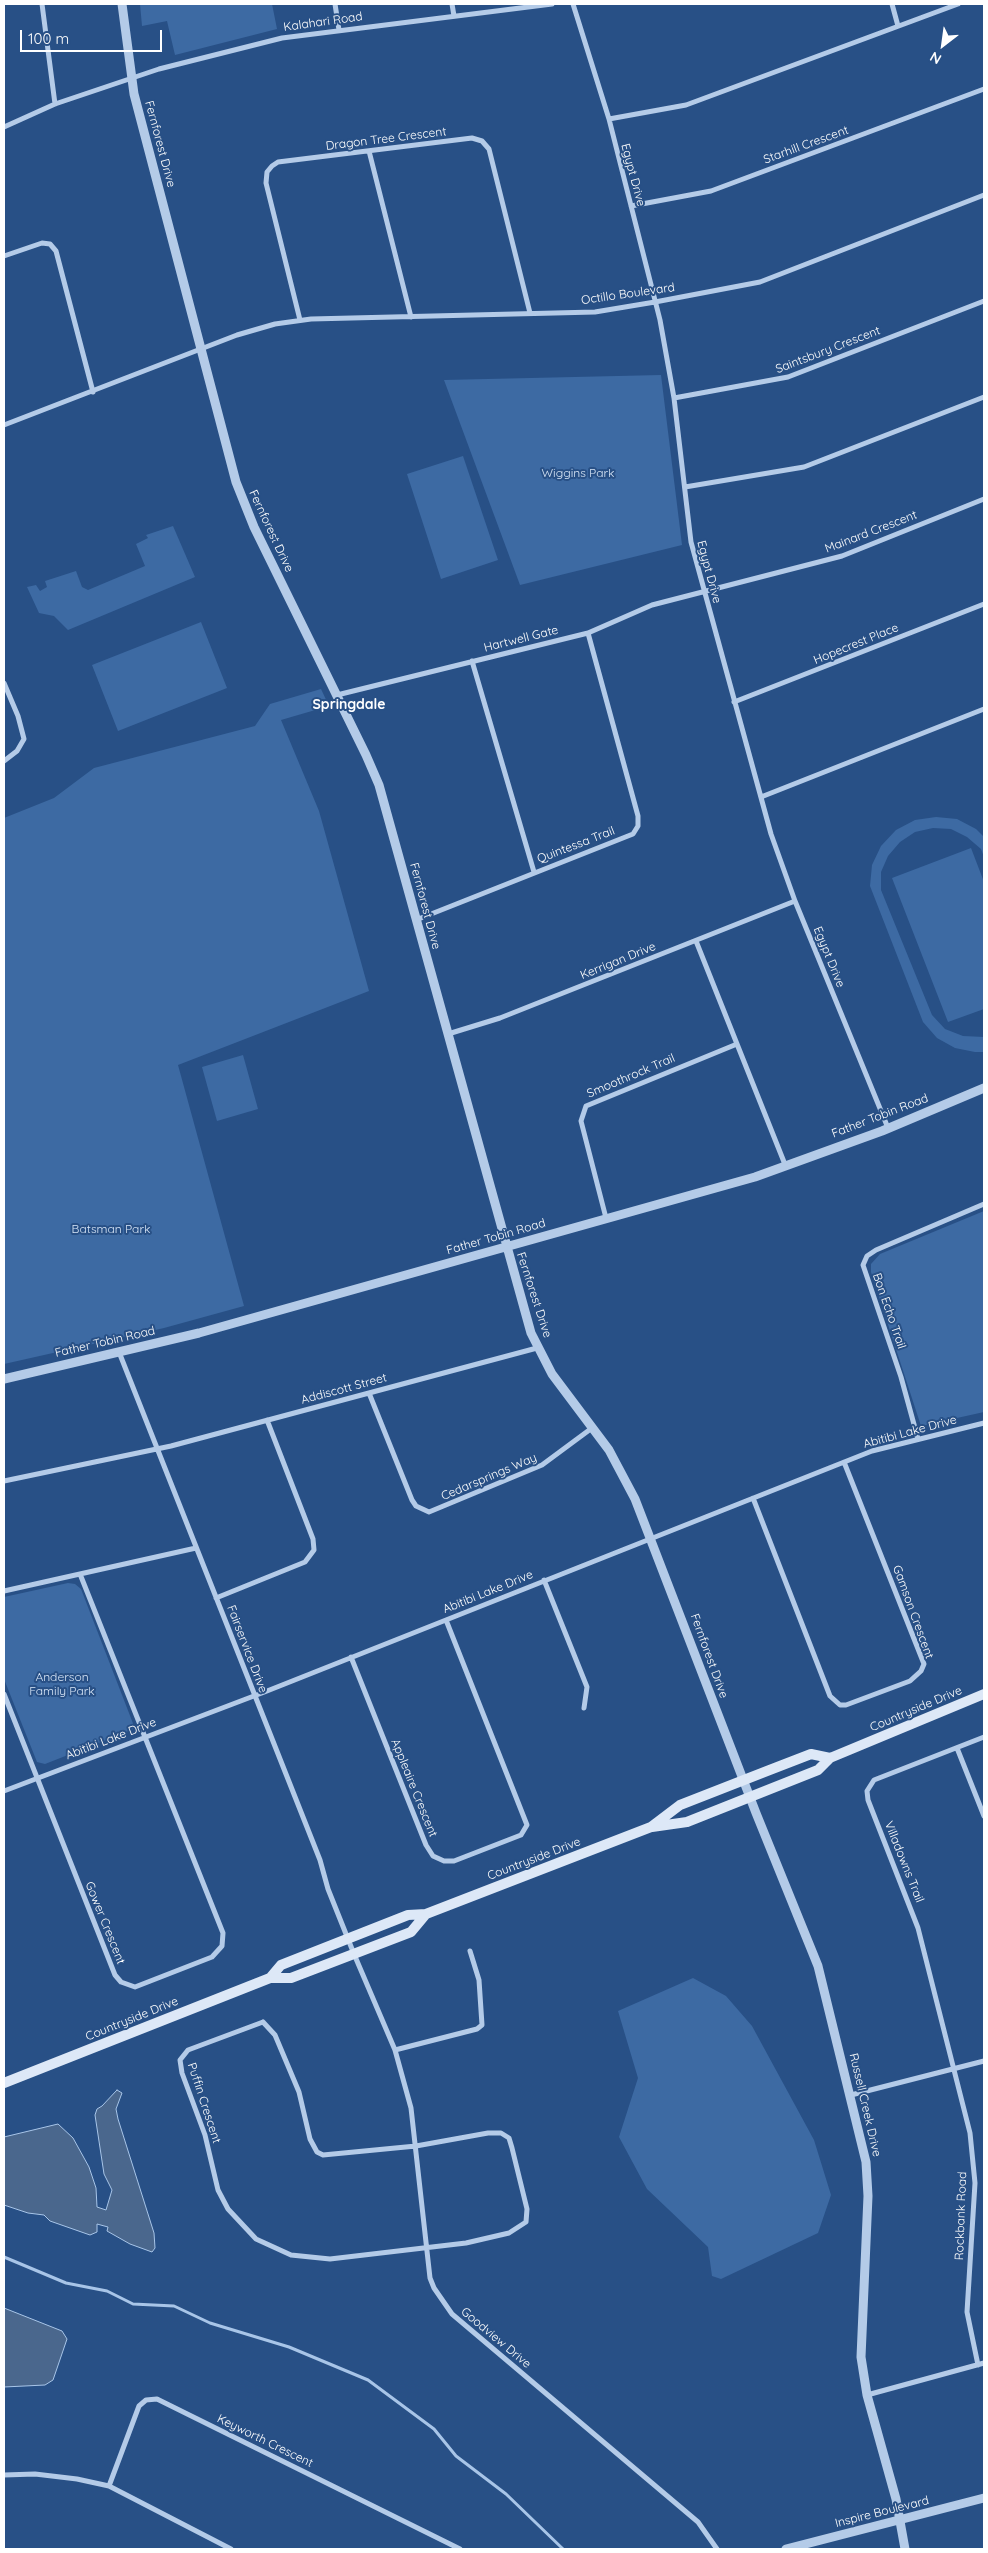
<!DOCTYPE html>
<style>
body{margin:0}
#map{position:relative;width:988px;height:2553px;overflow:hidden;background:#285086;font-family:Quicksand,sans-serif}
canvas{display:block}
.frame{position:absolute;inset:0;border:5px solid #fff;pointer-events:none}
.north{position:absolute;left:918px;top:20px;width:50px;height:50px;-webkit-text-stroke:4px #285086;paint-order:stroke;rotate:210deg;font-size:14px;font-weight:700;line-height:20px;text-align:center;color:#fff}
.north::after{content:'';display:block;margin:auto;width:18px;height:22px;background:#fff;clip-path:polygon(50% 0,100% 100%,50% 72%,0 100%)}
.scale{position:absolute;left:20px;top:30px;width:142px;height:22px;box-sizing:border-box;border:2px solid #fff;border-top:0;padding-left:6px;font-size:15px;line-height:18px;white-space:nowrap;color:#fff;-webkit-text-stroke:4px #285086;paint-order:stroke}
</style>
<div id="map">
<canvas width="988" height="2553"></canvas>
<div class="frame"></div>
<div class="north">N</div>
<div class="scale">100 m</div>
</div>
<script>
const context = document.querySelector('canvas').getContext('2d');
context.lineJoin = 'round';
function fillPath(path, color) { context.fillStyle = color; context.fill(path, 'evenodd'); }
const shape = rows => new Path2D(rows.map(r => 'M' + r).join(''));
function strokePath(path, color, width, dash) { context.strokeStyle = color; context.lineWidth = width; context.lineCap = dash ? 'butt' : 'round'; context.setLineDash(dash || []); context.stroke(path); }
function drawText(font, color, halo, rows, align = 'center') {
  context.font = font + ' Quicksand,sans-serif'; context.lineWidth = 4; context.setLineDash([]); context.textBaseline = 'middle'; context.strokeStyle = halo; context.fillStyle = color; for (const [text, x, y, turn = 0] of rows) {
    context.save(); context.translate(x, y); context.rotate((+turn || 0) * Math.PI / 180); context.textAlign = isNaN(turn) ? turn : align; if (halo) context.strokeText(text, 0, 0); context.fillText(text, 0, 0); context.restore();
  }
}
fillPath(shape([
 [140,4,272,4,277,29,175,55,167,21,142,26],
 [661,375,682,545,520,585,444,380],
 [463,456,498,560,441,579,407,474],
 [173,526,195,577,68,630,54,616,39,613,27,587,36,585,40,591,47,587,45,581,76,571,82,587,88,590,145,566,136,544,148,538,146,535],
 [201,622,227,688,118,731,92,665],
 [321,689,329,706,281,720,319,811,369,991,178,1065,244,1306,164,1328,4,1364,4,818,54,798,94,768,255,726,270,704],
 [936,817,957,819,976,829,984,837,984,857,981,849,967,837,951,829,933,828,915,832,900,842,888,856,881,872,881,890,932,1015,945,1029,963,1036,984,1037,984,1052,975,1052,955,1048,937,1038,923,1022,870,886,872,865,881,846,896,830,915,820],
 [971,848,984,882,984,1009,948,1022,892,878],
 [243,1055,258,1109,217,1121,202,1067],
 [984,1211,984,1412,921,1426,871,1272,871,1264,880,1254],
 [68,1583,75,1584,81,1589,134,1726,133,1729,124,1733,45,1764,37,1762,4,1679,4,1597],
 [693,1978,726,1996,752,2026,814,2140,831,2195,818,2233,721,2279,712,2276,708,2247,647,2189,619,2137,638,2078,618,2011]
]), '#3d6aa3');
const water = shape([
 [117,2090,122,2093,116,2109,118,2119,154,2233,155,2248,152,2252,130,2244,107,2231,108,2227,97,2224,97,2232,90,2235,50,2221,44,2215,28,2213,4,2205,4,2137,58,2124,73,2138,89,2167,96,2188,97,2207,106,2210,112,2190,104,2174,95,2115,97,2109,102,2106,117,2090],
 [4,2308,62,2331,67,2339,53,2380,45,2385,4,2387,4,2308]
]);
fillPath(water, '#4a678d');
strokePath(water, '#a8c5e8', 1);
strokePath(shape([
 [4,2257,66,2283,107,2291,133,2304,174,2306,210,2323,289,2347,368,2380,434,2429,456,2456,506,2494,563,2549]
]), '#a8c5e8', 3);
strokePath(shape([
 [42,4,55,104],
 [335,4,339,30],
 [452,4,454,16],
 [573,4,609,119,660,320,674,398,691,542,771,834,795,901,888,1128],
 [892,4,898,26],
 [609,119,686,105,958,4],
 [4,127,55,104,159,69,282,38,552,4],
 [369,151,411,317],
 [631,206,711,191,984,89],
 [4,256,42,243,50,244,56,251,93,392],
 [300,320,266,183,267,172,272,166,278,162,472,138,482,141,489,149,530,313],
 [674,398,788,377,984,301],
 [4,425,237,335,275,324,311,319,595,312,655,302,760,282,984,195],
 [685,487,804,467,984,397],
 [472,661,534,872],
 [4,683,18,716,24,739,17,751,4,761],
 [337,695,588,633,652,605,842,556,984,499],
 [734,702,984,604],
 [761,797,984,709],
 [416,920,633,834,638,826,638,816,588,633],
 [696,941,786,1167],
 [448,1034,500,1018,795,901],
 [606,1218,581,1121,586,1106,737,1044],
 [119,1352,320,1860,328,1889,354,1954,395,2050,411,2108,430,2278,434,2288,452,2314,698,2522,717,2549],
 [369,1393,412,1500,416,1506,429,1512,542,1465,592,1428],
 [918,1439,901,1377,863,1265,867,1256,876,1250,984,1204],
 [4,1481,171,1446,537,1348],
 [753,1498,830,1696,840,1705,846,1705,910,1681,921,1671,924,1664,844,1462],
 [544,1580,587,1687,584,1708],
 [4,1591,196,1548],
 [216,1598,305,1562,314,1550,313,1539,267,1420],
 [351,1657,426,1845,433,1856,444,1861,454,1861,521,1835,527,1825,446,1620],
 [4,1694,115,1975,121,1982,135,1987,212,1957,222,1946,223,1933,80,1574],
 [957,1748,984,1816],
 [4,1791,267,1691,872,1451,984,1423],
 [263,2022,275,2035,299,2092,310,2139,317,2152,323,2155,416,2146,488,2133,501,2133,509,2138,512,2148,527,2209,526,2222,509,2233,466,2243,330,2259,291,2255,256,2239,228,2209,218,2190,205,2135,182,2073,180,2060,188,2050,263,2022],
 [395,2050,477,2029,482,2025,479,1980,470,1951],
 [851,2095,984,2061],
 [978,2365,967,2312,975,2183,970,2133,918,1928,868,1800,867,1791,874,1780,984,1737],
 [867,2395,984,2363],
 [4,2475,35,2474,77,2479,109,2486,231,2549],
 [109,2486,139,2406,146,2400,157,2399,460,2549]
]), '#b4cbe8', 5);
strokePath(shape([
 [122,4,134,94,236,482,254,527,366,755,379,785,531,1333,552,1374,609,1450,635,1499,756,1813,818,1966,866,2162,868,2196,861,2357,867,2395,896,2499,905,2549],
 [4,1379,199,1333,755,1177,882,1131,984,1088],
 [786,2549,984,2498]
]), '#b4cbe8', 9);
strokePath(shape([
 [652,1827,687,1822,818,1770,830,1758,984,1694],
 [270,1978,281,1965,408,1915,426,1914,651,1827,680,1805,767,1771,811,1754,830,1758],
 [4,2083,270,1978,291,1978,411,1932,426,1914]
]), '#dde8f7', 10);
drawText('12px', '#fff', '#285086', [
 ["Kalahari Road",323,22,-8],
 ["Dragon Tree Crescent",386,139,-7],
 ["Fernforest Drive",160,144,75],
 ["Starhill Crescent",806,145,-20],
 ["Egypt Drive",633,175,75],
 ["Octillo Boulevard",628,294,-8],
 ["Saintsbury Crescent",828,350,-21],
 ["Fernforest Drive",271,531,65],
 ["Mainard Crescent",871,532,-21],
 ["Egypt Drive",709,572,75],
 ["Hartwell Gate",521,639,-14],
 ["Hopecrest Place",856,644,-22],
 ["Quintessa Trail",576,845,-21],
 ["Fernforest Drive",425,906,75],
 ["Egypt Drive",829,957,68],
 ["Kerrigan Drive",618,961,-22],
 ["Smoothrock Trail",631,1076,-23],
 ["Father Tobin Road",880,1116,-21],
 ["Father Tobin Road",496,1237,-16],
 ["Fernforest Drive",534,1295,72],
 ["Bon Echo Trail",889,1311,71],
 ["Father Tobin Road",105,1342,-13],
 ["Addiscott Street",344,1389,-15],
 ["Abitibi Lake Drive",910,1432,-15],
 ["Cedarsprings Way",489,1477,-23],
 ["Abitibi Lake Drive",488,1592,-22],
 ["Gamson Crescent",913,1612,70],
 ["Fairservice Drive",247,1649,69],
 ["Fernforest Drive",709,1656,70],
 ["Countryside Drive",916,1709,-23],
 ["Abitibi Lake Drive",111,1739,-21],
 ["Appleaire Crescent",414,1788,68],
 ["Countryside Drive",534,1859,-21],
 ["Villadowns Trail",904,1862,68],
 ["Gower Crescent",105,1923,68],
 ["Countryside Drive",132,2019,-22],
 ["Puffin Crescent",204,2103,72],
 ["Russell Creek Drive",865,2105,77],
 ["Rockbank Road",961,2216,-88],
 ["Goodview Drive",496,2338,40],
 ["Keyworth Crescent",265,2441,26],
 ["Inspire Boulevard",882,2512,-14]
]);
drawText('12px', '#d7e5f6', '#285086', [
 ["Wiggins Park",578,473],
 ["Batsman Park",111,1229],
 ["Anderson",62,1677],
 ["Family Park",62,1691]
]);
drawText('bold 14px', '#fff', '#285086', [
 ["Springdale",349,705]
]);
</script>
